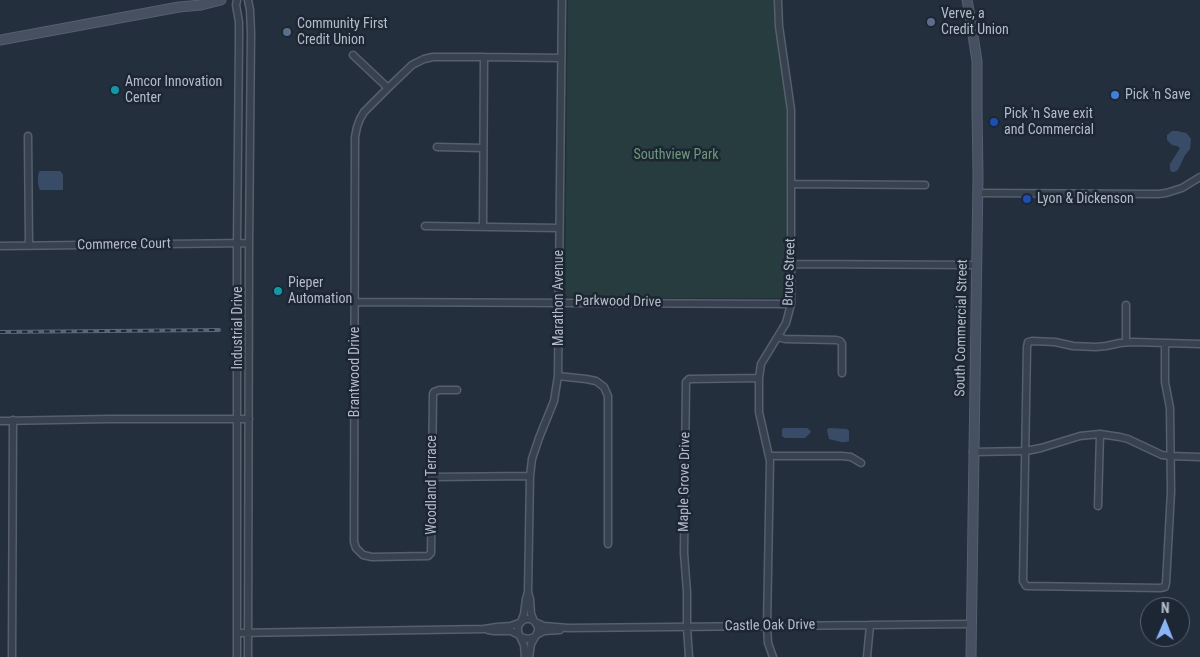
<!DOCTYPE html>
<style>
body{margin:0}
#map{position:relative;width:1200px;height:657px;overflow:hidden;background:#242f3e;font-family:"Roboto Condensed",sans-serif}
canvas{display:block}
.north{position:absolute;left:1140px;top:597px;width:50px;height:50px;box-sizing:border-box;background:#1d2633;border:1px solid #59626f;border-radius:50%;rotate:1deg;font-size:14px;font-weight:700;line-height:20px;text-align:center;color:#b4bcc9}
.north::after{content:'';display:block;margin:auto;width:18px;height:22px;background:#8ab4f8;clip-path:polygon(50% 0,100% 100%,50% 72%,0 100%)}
</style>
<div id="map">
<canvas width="1200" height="657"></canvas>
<div class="north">N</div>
</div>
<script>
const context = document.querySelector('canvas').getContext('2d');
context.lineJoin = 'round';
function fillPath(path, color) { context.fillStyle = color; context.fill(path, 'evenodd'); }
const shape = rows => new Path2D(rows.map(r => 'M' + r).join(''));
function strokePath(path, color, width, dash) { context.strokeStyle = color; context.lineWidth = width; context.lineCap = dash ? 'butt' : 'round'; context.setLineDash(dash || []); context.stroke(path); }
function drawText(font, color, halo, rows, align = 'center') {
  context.font = font + ' "Roboto Condensed",sans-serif'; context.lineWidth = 5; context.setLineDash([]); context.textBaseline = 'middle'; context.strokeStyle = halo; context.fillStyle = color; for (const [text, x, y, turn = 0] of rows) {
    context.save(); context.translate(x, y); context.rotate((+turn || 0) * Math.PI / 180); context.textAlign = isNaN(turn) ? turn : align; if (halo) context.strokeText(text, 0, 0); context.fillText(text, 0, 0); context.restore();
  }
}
fillPath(shape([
 [568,0,774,0,775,25,786,101,787,123,785,292,783,297,781,298,648,298,569,297,565,295]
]), '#263c3f');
fillPath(shape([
 [1172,131,1177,131,1186,133,1189,136,1191,139,1190,149,1185,155,1178,170,1174,172,1172,172,1170,170,1170,164,1180,148,1177,146,1172,145,1167,140,1167,135],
 [40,171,60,171,63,174,63,190,40,190,39,188,38,183,38,176,39,172],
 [784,428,807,428,811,431,810,433,805,438,785,438,782,436,782,429],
 [829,428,847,429,849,431,849,441,846,442,841,442,829,439,827,430]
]), '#394c67');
const street = shape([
 [248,0,250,10,251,33,249,248,248,657],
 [353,55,388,88],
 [28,136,29,246],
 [437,147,483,148],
 [792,184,925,185],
 [977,193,1158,194,1166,193,1182,188,1200,177],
 [425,226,559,228],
 [483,227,484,57],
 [0,246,249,243],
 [791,264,976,265],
 [355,302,791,304],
 [778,337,785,339,836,340,840,341,842,344,842,373],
 [1126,342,1126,305],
 [1165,343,1165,382,1170,408,1171,492,1166,583,1165,587,1160,588,1026,586,1023,581,1027,347,1028,342,1032,341,1055,342,1073,346,1096,347,1106,346,1120,343,1133,342,1200,344],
 [558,376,586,379,596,381,604,387,608,396,608,544],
 [457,390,439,390,434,392,433,394,431,553,428,556,372,557,363,555,356,548,354,542,355,137,357,127,360,119,364,112,388,88,412,65,424,59,433,57,484,57,561,58],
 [0,421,109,419,249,419],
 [973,452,1026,451,1041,448,1080,436,1100,434,1120,437,1128,439,1162,455,1170,456,1200,457],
 [769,456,842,456,851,457,861,463],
 [432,477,530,476],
 [1098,506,1100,434],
 [528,592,530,599,531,614,534,621],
 [521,622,524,614,526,599,528,592,530,476,532,459,539,438,554,401,558,376,562,0],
 [535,622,544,626,568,628,971,624],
 [488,630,494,631,511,631,519,635],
 [237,633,484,629,497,627,511,626,519,623],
 [536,635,544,631,560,630],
 [521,637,528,639,535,637,538,631,538,627,535,622,531,619,525,619,521,622,518,626,518,632,524,645,525,657],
 [12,657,13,420],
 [237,657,237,244,239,40,239,22,236,5,237,0],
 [529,657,531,644,535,637],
 [689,657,687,627,687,592,684,553,686,382,689,379,692,379,759,378],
 [773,657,768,643,767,626,770,461,759,412,759,378,761,364,786,323,791,304,791,110,779,26,778,0],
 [867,657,870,625]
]);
const secondary = shape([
 [967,0,970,16,977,61,977,107,978,176,971,657],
 [0,40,179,7,201,5,221,0]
]);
strokePath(street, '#565f6c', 9);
strokePath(secondary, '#565f6c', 11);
strokePath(street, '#38414e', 6);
strokePath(secondary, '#465061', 9);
const rail = shape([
 [0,332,219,330]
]);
strokePath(rail, '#5a6575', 4);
strokePath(rail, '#1d2633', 2, [5.5]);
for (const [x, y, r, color] of [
 [931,22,5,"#5c6f8a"],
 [287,32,5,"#5c6f8a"],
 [115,90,5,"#0f9aa8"],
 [1115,95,5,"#3f7fe0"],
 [994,122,5,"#1a4fb4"],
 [1027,199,5,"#1a4fb4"],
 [278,291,5,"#0f9aa8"]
]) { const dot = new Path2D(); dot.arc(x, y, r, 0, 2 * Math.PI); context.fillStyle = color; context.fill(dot); strokePath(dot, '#1d2633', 2); }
drawText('14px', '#b4bcc9', '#1d2633', [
 ["Verve, a",941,14],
 ["Credit Union",941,30],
 ["Community First",297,24],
 ["Credit Union",297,40],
 ["Amcor Innovation",125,82],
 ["Center",125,98],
 ["Pick 'n Save",1125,95],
 ["Pick 'n Save exit",1004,114],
 ["and Commercial",1004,130],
 ["Lyon & Dickenson",1037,199],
 ["Pieper",288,283],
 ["Automation",288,299]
], 'left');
drawText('14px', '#6b9a76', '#1d2633', [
 ["Southview Park",676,155]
]);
drawText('14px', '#b4bcc9', '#1d2633', [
 ["Commerce Court",124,245,-1],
 ["Bruce Street",790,272,-88],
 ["Marathon Avenue",559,298,-90],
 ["Parkwood Drive",618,302,1],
 ["Industrial Drive",238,328,-90],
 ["South Commercial Street",962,328,-89],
 ["Brantwood Drive",355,372,-90],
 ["Maple Grove Drive",685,482,-89],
 ["Woodland Terrace",432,485,-90],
 ["Castle Oak Drive",770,626,-1]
]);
</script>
